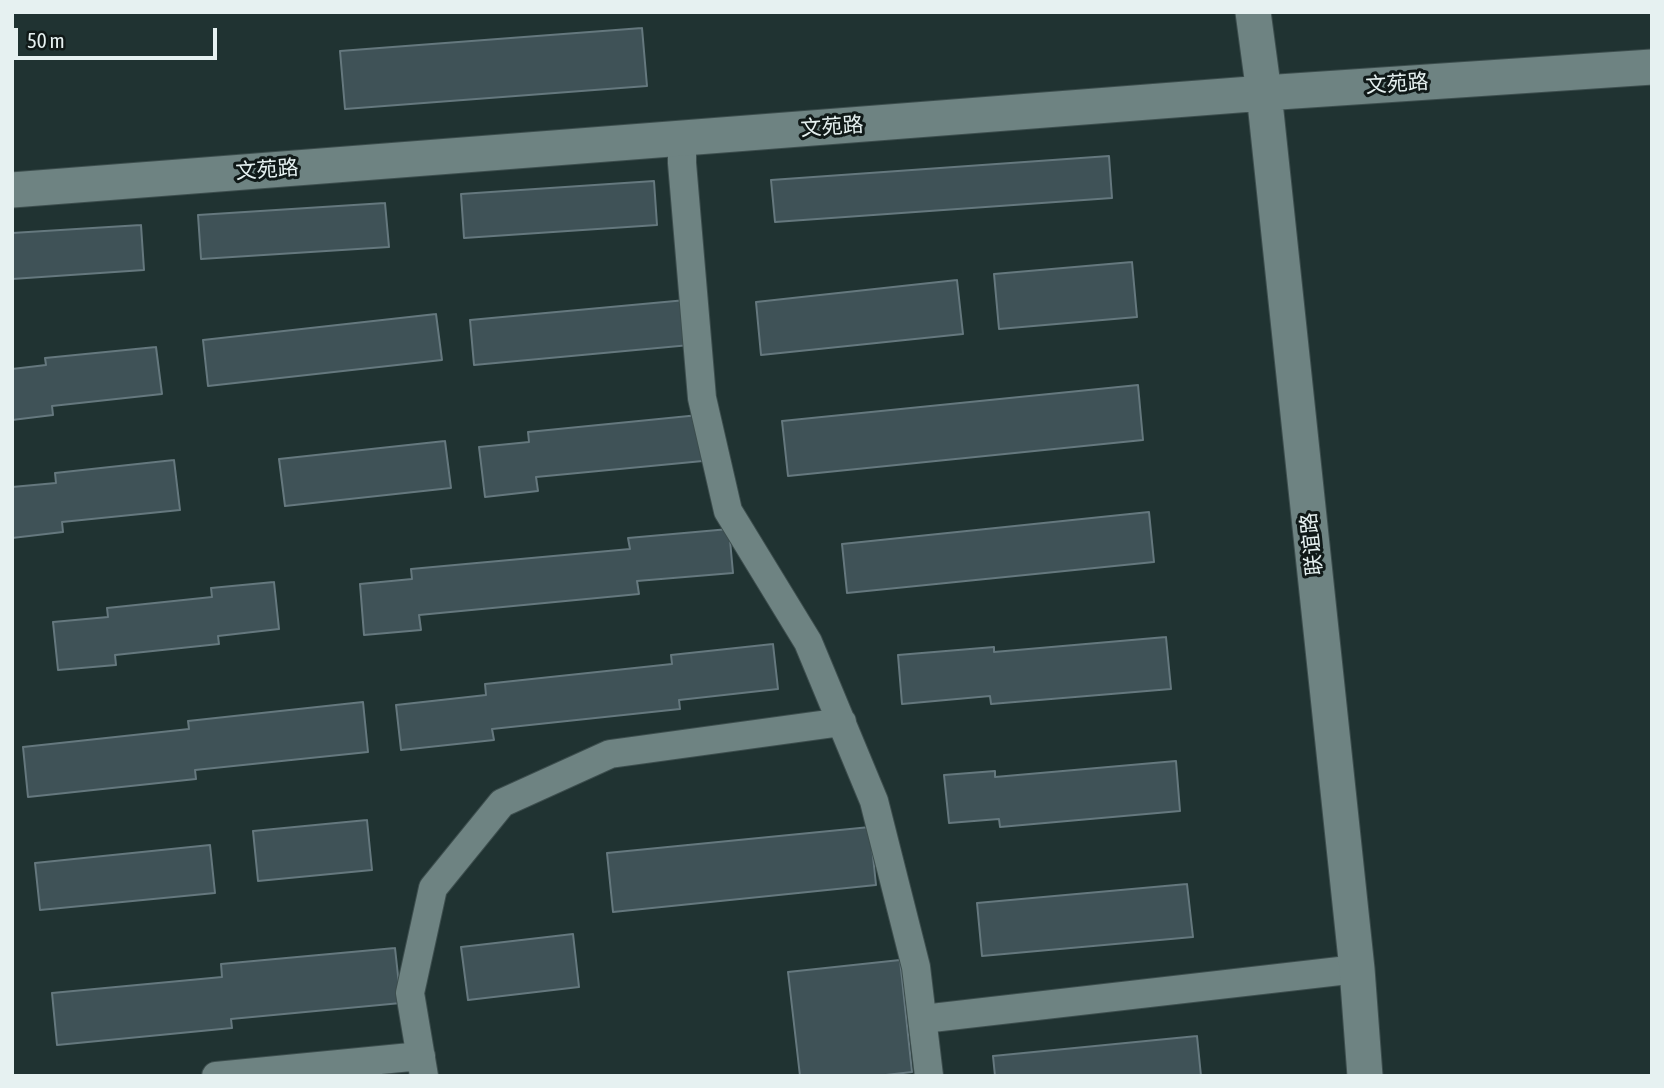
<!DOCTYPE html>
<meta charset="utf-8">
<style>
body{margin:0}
#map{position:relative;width:1664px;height:1088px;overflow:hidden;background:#203332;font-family:"Asap Condensed",sans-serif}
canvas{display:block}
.frame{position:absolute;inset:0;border:14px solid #e6f1f1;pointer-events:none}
.scale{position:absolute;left:14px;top:28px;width:203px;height:32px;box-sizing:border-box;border:4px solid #e6f1f1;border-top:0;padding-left:9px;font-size:21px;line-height:24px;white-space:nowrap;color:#e6f1f1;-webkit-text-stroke:5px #101918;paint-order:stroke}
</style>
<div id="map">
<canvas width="1664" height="1088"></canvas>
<div class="frame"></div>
<div class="scale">50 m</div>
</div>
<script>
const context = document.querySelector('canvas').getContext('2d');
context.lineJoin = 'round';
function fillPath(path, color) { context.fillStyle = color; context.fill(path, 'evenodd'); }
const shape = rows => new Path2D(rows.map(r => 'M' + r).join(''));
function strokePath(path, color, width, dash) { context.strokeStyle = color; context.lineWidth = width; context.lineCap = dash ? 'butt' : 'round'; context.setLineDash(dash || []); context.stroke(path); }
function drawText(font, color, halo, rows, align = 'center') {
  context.font = font + ' "Asap Condensed","Noto Sans SC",sans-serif'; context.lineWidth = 6; context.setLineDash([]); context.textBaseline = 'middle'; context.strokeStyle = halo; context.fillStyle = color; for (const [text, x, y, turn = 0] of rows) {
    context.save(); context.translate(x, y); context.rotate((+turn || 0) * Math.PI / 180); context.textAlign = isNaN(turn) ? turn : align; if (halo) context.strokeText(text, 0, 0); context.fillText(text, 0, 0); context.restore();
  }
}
const building = shape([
 [642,28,647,86,345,109,340,51,642,28],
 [1109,156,1112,198,775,222,771,180,1109,156],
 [654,181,657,225,464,238,461,194,654,181],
 [385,203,389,247,201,259,198,215,385,203],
 [141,225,144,270,12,279,12,233,141,225],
 [1132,262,1137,317,999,329,994,274,1132,262],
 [957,280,963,334,761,355,756,302,957,280],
 [686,300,690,345,474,365,470,320,686,300],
 [436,314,442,360,208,386,203,340,436,314],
 [156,347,162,394,52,406,53,415,12,420,12,369,46,365,45,358,156,347],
 [1138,385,1143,440,788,476,782,421,1138,385],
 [699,415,703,461,536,477,538,491,485,497,479,447,529,442,528,432,699,415],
 [445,441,451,488,285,506,279,459,445,441],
 [174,460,180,510,62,522,63,532,12,538,12,487,56,483,55,473,174,460],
 [1149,512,1154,562,847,593,842,544,1149,512],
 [729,529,733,573,637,581,639,594,419,615,421,630,364,635,360,584,412,579,411,569,630,549,628,538,729,529],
 [274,582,279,629,218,636,219,644,115,655,116,665,58,670,53,622,108,617,107,608,212,597,211,588,274,582],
 [1166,637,1171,689,991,704,990,696,902,704,898,655,994,647,994,652,1166,637],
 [773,644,778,689,679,700,680,709,492,729,494,740,401,750,396,705,486,695,485,684,672,664,671,655,773,644],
 [363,702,368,752,195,770,196,779,28,797,23,747,189,729,188,721,363,702],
 [1176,761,1180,811,1000,827,999,819,949,823,944,775,995,771,995,777,1176,761],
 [367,820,372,870,258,881,253,831,367,820],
 [870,827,876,885,613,912,607,853,870,827],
 [210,845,215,893,40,910,35,863,210,845],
 [1187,884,1193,937,982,956,977,903,1187,884],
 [573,934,579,987,468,1000,461,947,573,934],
 [395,948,401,1003,231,1019,232,1028,57,1045,52,993,222,977,221,964,395,948],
 [900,960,912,1072,877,1076,800,1076,788,972,900,960],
 [1197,1036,1201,1076,995,1076,993,1056,1197,1036]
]);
fillPath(building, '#3f5257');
strokePath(building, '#65787e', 2);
const minor = shape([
 [682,138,682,163,702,398,728,511,808,642,874,801,916,967,929,1076],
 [923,1019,1357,969],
 [216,1076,421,1056],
 [424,1076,410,993,433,888,502,803,610,754,842,722]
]);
const tertiary = shape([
 [1253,12,1264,93,1357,969,1365,1076],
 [12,190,1264,93,1652,67]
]);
strokePath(minor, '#3d4e4e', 30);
strokePath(tertiary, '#3d4e4e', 37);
strokePath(minor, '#6e8382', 28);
strokePath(tertiary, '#6e8382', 35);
drawText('21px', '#e6f1f1', '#101918', [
 ["文苑路",1397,84,-4],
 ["文苑路",832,127,-4],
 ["文苑路",267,170,-4],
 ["联谊路",1312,544,-96]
]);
</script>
